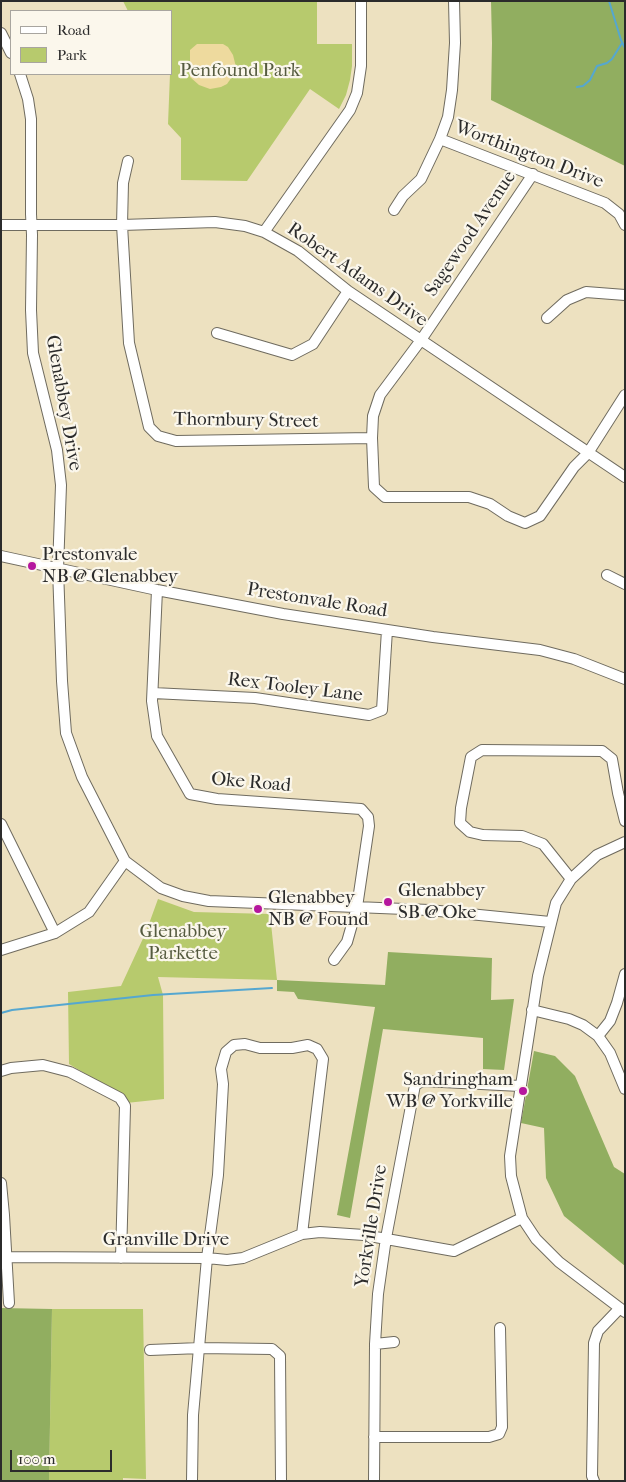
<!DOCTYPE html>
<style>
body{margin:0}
#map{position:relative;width:626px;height:1482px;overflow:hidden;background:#ede1c0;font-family:"IM FELL French Canon",serif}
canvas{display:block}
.frame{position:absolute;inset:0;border:2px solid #2b2b2b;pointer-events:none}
.legend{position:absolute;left:10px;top:10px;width:162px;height:65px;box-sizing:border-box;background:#fbf7ec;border:1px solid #a8a59f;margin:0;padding:6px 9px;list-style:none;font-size:15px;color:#2b2b2b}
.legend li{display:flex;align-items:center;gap:10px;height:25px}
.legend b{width:25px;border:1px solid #a8a59f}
.scale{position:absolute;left:10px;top:1450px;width:102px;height:22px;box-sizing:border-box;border:2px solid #2b2b2b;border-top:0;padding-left:6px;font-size:15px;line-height:18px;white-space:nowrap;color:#2b2b2b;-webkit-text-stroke:4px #fbf7ec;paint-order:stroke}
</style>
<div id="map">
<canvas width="626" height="1482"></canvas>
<div class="frame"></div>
<ul class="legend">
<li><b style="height:6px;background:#fff"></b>Road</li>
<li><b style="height:14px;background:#b7ca6d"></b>Park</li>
</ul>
<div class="scale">100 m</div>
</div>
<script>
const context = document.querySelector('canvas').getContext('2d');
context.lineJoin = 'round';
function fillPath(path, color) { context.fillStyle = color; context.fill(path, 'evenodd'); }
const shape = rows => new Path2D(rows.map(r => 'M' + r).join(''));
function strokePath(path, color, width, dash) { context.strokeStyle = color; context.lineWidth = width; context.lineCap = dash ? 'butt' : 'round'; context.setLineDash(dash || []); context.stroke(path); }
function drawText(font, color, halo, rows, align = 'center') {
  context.font = font + ' "IM FELL French Canon",serif'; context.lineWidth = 4.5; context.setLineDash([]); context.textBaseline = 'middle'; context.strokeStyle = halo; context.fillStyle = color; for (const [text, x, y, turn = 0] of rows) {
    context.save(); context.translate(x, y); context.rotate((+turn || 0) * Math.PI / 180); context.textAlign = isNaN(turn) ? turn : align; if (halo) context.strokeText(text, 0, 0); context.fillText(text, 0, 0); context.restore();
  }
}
fillPath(shape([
 [123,1,317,1,317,44,352,44,352,66,350,80,346,95,339,109,310,89,247,181,181,180,181,138,168,124,170,74,171,74,171,11,128,11],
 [158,899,194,912,270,914,277,980,158,977,163,995,164,1099,126,1103,109,1088,69,1064,68,992,121,986,146,932],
 [52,1309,143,1309,146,1479,123,1478,123,1481,49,1481]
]), '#b7ca6d');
fillPath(shape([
 [491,1,625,1,625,166,491,100,492,43],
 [388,952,492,958,491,1000,514,999,504,1070,483,1069,483,1038,383,1029,350,1218,337,1215,375,1007,298,999,294,992,277,991,277,980,385,985],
 [534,1051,555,1056,575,1076,614,1167,625,1174,625,1266,564,1216,546,1178,544,1128,521,1123],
 [1,1308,52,1309,49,1481,1,1481]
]), '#91ae60');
fillPath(shape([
 [197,44,223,44,228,47,233,55,236,67,234,74,227,84,221,87,210,89,199,85,190,77,190,50]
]), '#eeda9e');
strokePath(shape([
 [609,1,621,40,625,48],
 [577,87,583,86,590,80,597,66,607,63,612,59,622,43],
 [1,1013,12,1010,153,995,272,988]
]), '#55a7d0', 2);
const minor = shape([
 [1,33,11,53],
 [20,74,28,99,31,119,31,214,32,235,31,310,33,353,57,450,61,485,58,569,62,681,66,733,82,777,125,861,161,888,183,896,209,901,429,910,550,922],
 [440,139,605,203,619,214,625,225],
 [128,161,123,183,122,225,129,343,149,427,158,436,176,441,372,438],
 [533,174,421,340,380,395,373,416,372,438,374,487,385,497,469,497,490,504,508,516,525,523,540,516,574,467,588,453,625,395],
 [394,210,403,196,421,179,440,139,448,117,452,90,455,43,454,1],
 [1,225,122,225,215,222,245,226,264,232,298,251,348,291,625,477],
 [264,232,350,110,357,93,361,66,361,1],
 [547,318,567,300,586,292,625,295],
 [217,333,292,355,313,344,348,291],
 [1,556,157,590,283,614,433,637,540,650,574,659,625,679],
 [607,575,625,584],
 [157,590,152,701,157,736,190,794,217,799,361,809,368,817,369,826,357,907,347,942,334,960],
 [153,693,255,698,369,715,382,710,387,630],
 [1,824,55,933],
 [625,842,597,855,571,879,556,903,538,976,510,1156,511,1176,522,1218,536,1239,559,1262,625,1312],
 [571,879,543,844,522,836,483,835,470,832,460,823,461,808,471,757,482,750,602,751,612,759,618,793,625,821],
 [1,950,55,933,89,912,125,861],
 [532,1010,569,1019,583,1025,598,1036,610,1053,625,1089],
 [598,1036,610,1021,617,1003,625,974],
 [1,1071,11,1068,43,1065,70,1072,120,1098,125,1106,121,1258],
 [1,1183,4,1215,9,1303],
 [6,1257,207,1258,227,1260,243,1258,302,1234,320,1232,364,1235,454,1251,522,1218],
 [375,1344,394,1342],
 [150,1350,200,1348,272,1349,280,1356,281,1481],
 [374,1437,489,1437,499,1434,502,1427,500,1328],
 [192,1481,193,1415,207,1258,218,1175,223,1084,221,1069,226,1052,234,1045,245,1044,260,1048,292,1048,308,1045,317,1049,323,1059,302,1234],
 [374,1481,375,1344,378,1294,386,1238,415,1085,423,1081,520,1086],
 [594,1481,592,1476,594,1343,598,1331,620,1308]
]);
strokePath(minor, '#6f6b5f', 12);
strokePath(minor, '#fff', 10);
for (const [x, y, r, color] of [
 [32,566,5,"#b5179e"],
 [388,902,5,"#b5179e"],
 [258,909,5,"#b5179e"],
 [523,1091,5,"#b5179e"]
]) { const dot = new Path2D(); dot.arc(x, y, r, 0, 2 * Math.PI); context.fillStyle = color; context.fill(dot); strokePath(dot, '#fbf7ec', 2); }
drawText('19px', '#555b3f', '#fbf7ec', [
 ["Penfound Park",240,71],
 ["Glenabbey",183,932],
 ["Parkette",183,954]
]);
drawText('19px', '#2b2b2b', '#fbf7ec', [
 ["Worthington Drive",529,155,21],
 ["Sagewood Avenue",471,234,-56],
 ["Robert Adams Drive",357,275,35],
 ["Glenabbey Drive",63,403,80],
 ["Thornbury Street",246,421,1],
 ["Prestonvale Road",317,601,9],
 ["Rex Tooley Lane",295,688,7],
 ["Oke Road",251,783,5],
 ["Yorkville Drive",372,1226,-81],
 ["Granville Drive",166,1240]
]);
drawText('19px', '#2b2b2b', '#fbf7ec', [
 ["Prestonvale",42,555],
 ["NB @ Glenabbey",42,577],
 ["Glenabbey",398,891],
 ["SB @ Oke",398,913],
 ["Glenabbey",268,898],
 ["NB @ Found",268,920],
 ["Sandringham",513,1080,"right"],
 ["WB @ Yorkville",513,1102,"right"]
], 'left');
</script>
